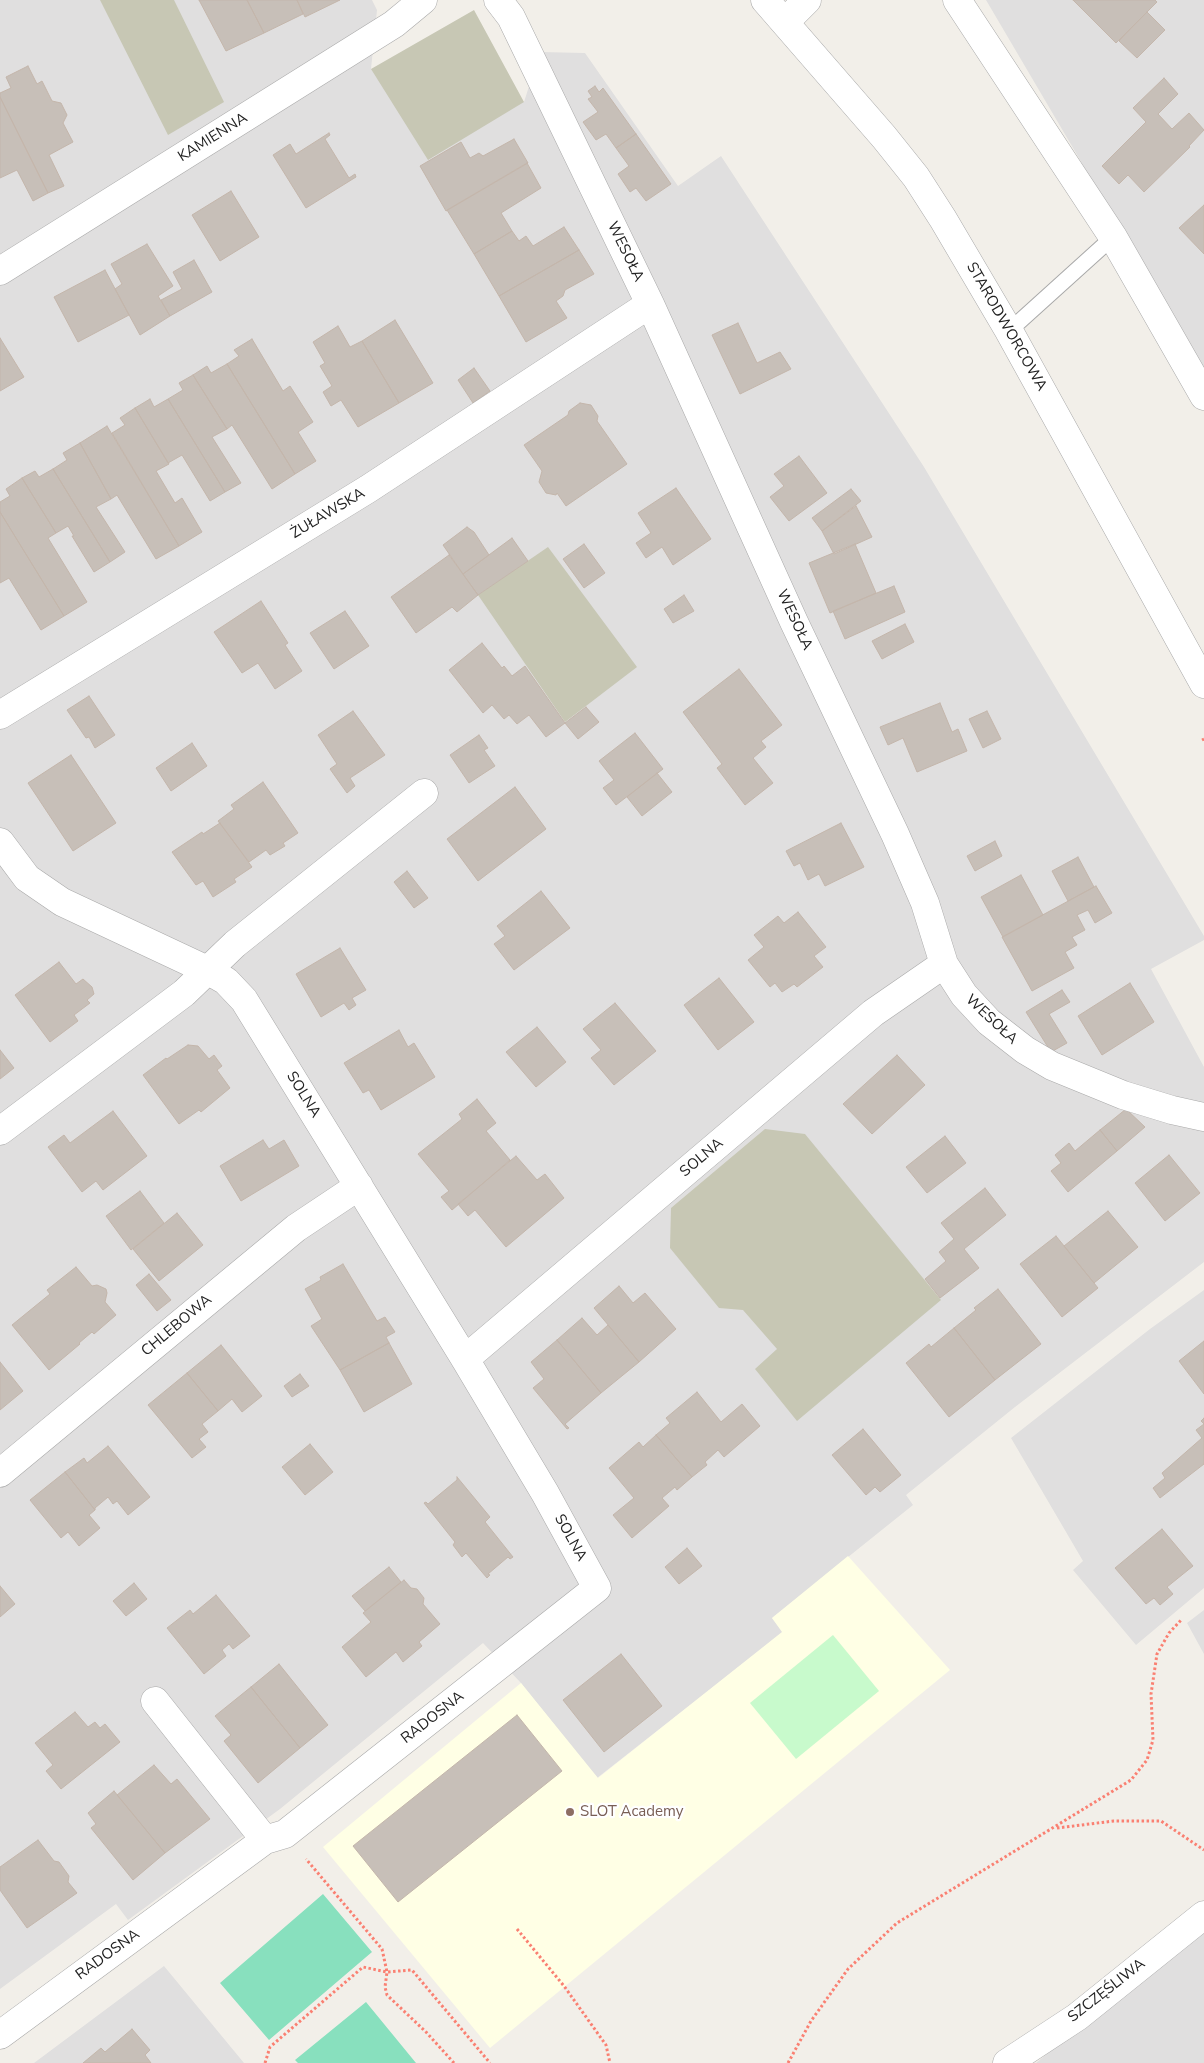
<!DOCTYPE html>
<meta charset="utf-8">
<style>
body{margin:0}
canvas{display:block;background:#f2efe9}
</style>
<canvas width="1204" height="2063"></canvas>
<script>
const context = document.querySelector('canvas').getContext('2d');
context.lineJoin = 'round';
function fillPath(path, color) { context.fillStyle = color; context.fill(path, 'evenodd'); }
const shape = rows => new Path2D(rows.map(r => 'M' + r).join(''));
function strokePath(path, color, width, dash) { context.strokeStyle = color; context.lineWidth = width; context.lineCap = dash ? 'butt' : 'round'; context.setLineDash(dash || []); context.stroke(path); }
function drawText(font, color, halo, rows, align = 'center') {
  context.font = font + ' "Nunito Sans",sans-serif'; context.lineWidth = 4.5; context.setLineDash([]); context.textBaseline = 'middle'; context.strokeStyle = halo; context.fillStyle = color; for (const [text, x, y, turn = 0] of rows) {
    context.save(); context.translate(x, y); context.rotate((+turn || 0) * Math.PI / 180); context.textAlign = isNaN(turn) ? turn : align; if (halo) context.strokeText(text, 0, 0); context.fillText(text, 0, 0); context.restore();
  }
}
fillPath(shape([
 [0,0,372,0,377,10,371,69,524,102,540,52,585,53,678,186,721,156,924,467,1204,936,1204,940,1151,969,1204,1067,1204,1262,1015,1407,906,1495,913,1505,772,1618,783,1632,597,1778,521,1683,483,1643,280,1809,128,1920,116,1904,0,1989],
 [986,0,1204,0,1204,377,1076,153],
 [1204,1290,1204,1588,1136,1645,1073,1570,1083,1561,1011,1438,1150,1329],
 [1204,1610,1204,1654,1187,1623],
 [1204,1924,1204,2063,1036,2063],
 [164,1966,244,2063,34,2063]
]), '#e0dfdf');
fillPath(shape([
 [848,1556,950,1670,490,2048,323,1847,521,1683,598,1778,782,1632,772,1618]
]), '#ffffe5');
fillPath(shape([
 [100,0,174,0,224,102,168,135],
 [474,10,524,102,428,160,371,69],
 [548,547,637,667,565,722,478,595],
 [765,1129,805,1134,941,1300,797,1421,755,1369,777,1349,743,1310,719,1308,670,1248,671,1208]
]), '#c7c7b4');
fillPath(shape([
 [833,1635,879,1691,796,1759,750,1703]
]), '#c8facc');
fillPath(shape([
 [323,1894,372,1952,269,2040,220,1983],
 [366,2002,416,2063,298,2063,295,2060]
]), '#88e0be');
const building = shape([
 [199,0,247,0,264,33,226,51,199,0],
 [247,0,297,0,303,14,264,33,247,0],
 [297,0,340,0,305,17,297,0],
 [1073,0,1155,0,1157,2,1116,43,1073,0],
 [1147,12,1165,30,1137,58,1119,41,1147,12],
 [28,66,37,84,42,81,52,101,61,103,67,115,63,123,73,142,49,155,64,186,48,193,0,97,0,93,11,88,6,77,28,66],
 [1164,78,1178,94,1158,114,1172,129,1189,113,1204,130,1189,146,1190,147,1144,192,1128,175,1119,184,1102,166,1146,122,1133,108,1164,78],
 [595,86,599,92,603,88,636,134,616,148,606,134,596,140,583,122,598,112,588,99,592,97,588,91,595,86],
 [0,97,48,193,33,201,17,170,0,178,0,97],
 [329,133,330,135,325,139,349,178,355,174,356,177,306,208,273,155,290,144,296,154,329,133],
 [636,134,671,184,646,201,636,188,630,192,618,174,629,166,616,148,636,134],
 [514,139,528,163,446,211,420,166,461,142,470,158,479,153,483,156,514,139],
 [527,163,541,188,501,213,512,231,474,254,447,210,527,163],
 [231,191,259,237,220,261,192,215,231,191],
 [1204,205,1204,254,1179,228,1204,205],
 [564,227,579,250,499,296,474,254,512,231,519,241,526,236,533,246,564,227],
 [147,244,173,286,158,296,170,316,140,335,115,289,122,284,111,264,147,244],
 [579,250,594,274,565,290,563,296,556,301,567,318,526,342,499,296,579,250],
 [194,260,212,292,170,316,161,300,182,289,173,272,194,260],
 [105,270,129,315,78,342,54,297,105,270],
 [395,320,433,383,399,403,362,341,395,320],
 [738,323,757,363,780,352,791,369,740,394,712,335,738,323],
 [338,326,350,347,362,341,399,403,358,427,341,400,331,406,323,392,332,386,320,366,325,363,313,342,338,326],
 [0,338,24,377,0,391,0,338],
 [252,339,283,391,290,386,313,422,298,432,316,461,295,474,227,364,239,356,234,350,252,339],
 [227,364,295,474,272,489,232,425,227,429,193,375,207,366,211,373,227,364],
 [474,368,490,391,473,403,458,380,474,368],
 [193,375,227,429,212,437,241,483,225,492,168,399,183,390,179,383,193,375],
 [150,399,154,407,168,399,225,492,210,501,182,455,168,463,135,408,150,399],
 [580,403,591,405,598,416,597,421,627,464,566,506,557,493,556,495,546,493,539,482,542,471,524,445,568,415,569,411,580,403],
 [135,408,169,464,156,471,175,503,182,498,202,532,179,546,112,433,125,425,120,418,135,408],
 [107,426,179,546,156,559,117,495,111,499,80,443,107,426],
 [80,443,111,499,96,507,125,552,110,562,53,469,67,460,63,453,80,443],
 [799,456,827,493,789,521,770,497,784,486,774,474,799,456],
 [53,469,110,562,94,572,72,536,74,536,68,526,56,533,22,478,35,471,39,477,53,469],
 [22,478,56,533,48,538,87,602,64,616,0,512,0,502,10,496,6,489,22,478],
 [676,488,711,539,673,565,662,547,646,558,636,543,651,533,638,513,676,488],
 [851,489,861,501,822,531,812,518,851,489],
 [856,506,872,537,834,554,822,531,856,506],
 [0,512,64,616,41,630,9,578,0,583,0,512],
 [467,527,474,532,489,555,463,574,443,545,467,527],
 [512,538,528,561,478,595,463,574,512,538],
 [584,544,605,573,584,588,563,559,584,544],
 [855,544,876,593,830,613,809,563,855,544],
 [449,555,478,595,457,612,452,607,416,633,391,597,449,555],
 [894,586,905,612,845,639,833,611,894,586],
 [684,595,694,611,673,623,664,609,684,595],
 [261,601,288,643,285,645,302,671,275,689,258,663,242,673,214,632,261,601],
 [345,611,369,646,334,669,310,633,345,611],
 [905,624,914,642,882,659,872,641,905,624],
 [482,643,502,668,504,666,512,676,525,666,565,723,546,737,529,715,517,724,509,715,504,719,492,705,483,713,449,670,482,643],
 [739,669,782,725,761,741,766,747,753,758,773,783,745,805,717,768,722,764,683,712,739,669],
 [89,696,115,735,95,748,89,737,86,738,67,710,89,696],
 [940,703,952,732,958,729,967,751,917,772,903,738,888,745,880,727,940,703],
 [586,707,599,722,578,739,565,723,586,707],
 [353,711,385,755,350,778,355,786,347,793,330,769,337,764,318,735,353,711],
 [987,711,1001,739,983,748,969,719,987,711],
 [635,733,663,769,616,805,603,788,614,780,599,761,635,733],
 [479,735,488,748,484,750,495,766,469,783,450,755,479,735],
 [192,743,207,766,171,791,156,768,192,743],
 [71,755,116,823,73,851,28,783,71,755],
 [657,773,672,792,642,816,627,797,657,773],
 [263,782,298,833,283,843,285,846,270,855,266,850,249,862,218,821,234,809,231,805,263,782],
 [515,787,546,829,478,881,447,839,515,787],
 [220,823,252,867,234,879,236,882,213,897,203,881,196,885,172,852,202,832,203,834,220,823],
 [841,823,864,867,825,886,819,874,808,880,800,863,794,866,786,851,841,823],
 [995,841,1002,856,975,871,967,856,995,841],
 [1078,857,1094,887,1068,901,1052,871,1078,857],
 [407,871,428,898,414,908,394,882,407,871],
 [1021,875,1043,915,1003,937,981,897,1021,875],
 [1096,886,1112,913,1095,923,1088,910,1077,915,1085,930,1072,937,1077,945,1065,952,1074,968,1032,991,1002,937,1096,886],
 [541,891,570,928,514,970,494,944,505,936,497,926,541,891],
 [798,912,826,947,814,956,823,967,797,987,794,984,782,992,775,983,770,987,748,960,764,947,754,935,778,916,784,923,798,912],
 [340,948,366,990,352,998,356,1005,349,1010,344,1003,321,1017,296,974,340,948],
 [59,962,76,984,83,979,92,987,94,994,87,1000,90,1003,74,1015,78,1021,50,1042,15,995,59,962],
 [719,978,754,1022,718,1050,684,1005,719,978],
 [1130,983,1154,1022,1102,1055,1078,1016,1130,983],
 [1062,990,1070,1002,1049,1014,1067,1043,1051,1052,1026,1012,1062,990],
 [615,1003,656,1051,614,1085,591,1058,601,1050,583,1029,615,1003],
 [537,1027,566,1062,536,1087,506,1052,537,1027],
 [399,1030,408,1047,414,1043,435,1077,381,1110,369,1090,363,1093,344,1063,399,1030],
 [188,1045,198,1046,209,1059,214,1055,222,1066,217,1070,230,1088,201,1112,199,1110,179,1124,143,1075,166,1058,167,1059,188,1045],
 [0,1050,14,1068,0,1079,0,1050],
 [897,1055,925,1085,872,1134,843,1104,897,1055],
 [477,1099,496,1123,486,1131,510,1160,452,1210,441,1197,449,1191,418,1154,462,1119,459,1114,477,1099],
 [1126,1109,1145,1127,1117,1151,1100,1130,1126,1109],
 [113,1111,147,1156,103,1190,96,1181,82,1192,48,1147,64,1135,70,1143,113,1111],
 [1100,1130,1117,1151,1068,1192,1051,1171,1061,1163,1055,1155,1069,1143,1075,1151,1100,1130],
 [945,1136,966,1163,927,1193,906,1167,945,1136],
 [263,1140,269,1149,284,1140,299,1166,241,1201,220,1166,263,1140],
 [1169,1155,1200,1193,1165,1221,1135,1183,1169,1155],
 [516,1156,537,1180,545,1174,564,1198,506,1247,475,1210,468,1216,458,1204,516,1156],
 [985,1188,1006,1215,964,1249,979,1268,940,1298,925,1279,946,1261,939,1252,954,1239,941,1223,985,1188],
 [140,1191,164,1223,131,1250,106,1216,140,1191],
 [1108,1211,1138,1247,1094,1283,1064,1246,1108,1211],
 [177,1213,203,1245,159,1281,133,1249,177,1213],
 [1056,1236,1098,1288,1062,1317,1020,1264,1056,1236],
 [343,1264,377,1321,385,1317,395,1332,386,1337,389,1343,340,1370,311,1326,322,1319,305,1289,321,1280,320,1277,343,1264],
 [76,1267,92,1286,97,1285,106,1289,107,1293,105,1302,116,1315,94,1334,92,1332,79,1343,80,1344,49,1370,12,1325,50,1294,47,1290,76,1267],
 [149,1274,171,1300,157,1311,136,1285,149,1274],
 [619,1286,633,1303,645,1293,676,1329,639,1362,594,1308,619,1286],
 [998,1289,1041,1344,995,1380,954,1328,976,1310,974,1308,998,1289],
 [582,1318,597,1335,608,1325,639,1362,601,1393,557,1340,582,1318],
 [954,1328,995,1380,949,1417,906,1363,929,1344,931,1347,954,1328],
 [557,1340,601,1393,565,1424,569,1428,567,1429,533,1388,544,1379,531,1362,557,1340],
 [1204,1341,1204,1394,1179,1361,1204,1341],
 [389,1343,412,1384,364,1412,340,1370,389,1343],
 [221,1345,262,1396,242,1412,232,1399,218,1411,187,1373,221,1345],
 [0,1362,23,1391,0,1410,0,1362],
 [187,1373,218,1411,202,1424,208,1432,199,1439,206,1447,192,1458,148,1405,187,1373],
 [300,1374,309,1386,292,1397,284,1386,300,1374],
 [697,1392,721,1422,742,1404,760,1426,724,1457,718,1450,705,1462,707,1465,692,1477,656,1435,670,1423,666,1418,697,1392],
 [1204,1418,1204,1464,1160,1498,1153,1488,1165,1478,1162,1473,1202,1438,1196,1430,1204,1424,1201,1421,1204,1418],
 [863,1429,901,1475,880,1492,875,1487,866,1495,832,1455,863,1429],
 [656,1435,692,1477,677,1490,675,1487,662,1498,669,1506,632,1538,613,1515,634,1498,609,1468,639,1442,643,1447,656,1435],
 [310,1444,333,1472,305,1495,282,1467,310,1444],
 [108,1446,150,1497,128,1515,117,1501,113,1504,108,1497,95,1508,95,1510,65,1472,84,1458,87,1463,108,1446],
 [65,1472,95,1510,89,1515,100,1528,79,1546,68,1532,61,1538,30,1500,65,1472],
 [457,1477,490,1517,485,1522,513,1557,510,1559,508,1557,488,1574,490,1575,487,1578,466,1553,462,1557,453,1545,455,1542,424,1503,426,1502,428,1504,457,1480,457,1477],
 [1162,1529,1193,1566,1167,1587,1173,1594,1160,1605,1154,1598,1146,1604,1115,1568,1162,1529],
 [687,1548,702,1566,679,1584,665,1567,687,1548],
 [389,1567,401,1582,365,1611,352,1596,389,1567],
 [404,1580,411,1588,417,1589,424,1598,423,1604,440,1624,419,1642,422,1646,403,1662,396,1652,366,1677,342,1647,371,1622,363,1613,404,1580],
 [134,1583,147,1599,126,1616,113,1601,134,1583],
 [0,1586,15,1604,0,1617,0,1586],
 [216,1595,250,1636,233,1649,229,1644,222,1650,226,1656,204,1674,167,1628,190,1610,193,1614,216,1595],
 [621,1654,662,1706,604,1752,563,1700,621,1654],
 [279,1664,328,1725,300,1748,251,1687,279,1664],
 [251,1687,300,1748,258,1783,224,1741,231,1735,215,1716,251,1687],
 [75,1712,88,1727,95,1722,100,1728,105,1724,120,1742,61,1789,46,1771,53,1765,35,1743,75,1712],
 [517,1715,562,1771,398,1902,353,1846,517,1715],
 [154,1765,171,1784,177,1779,210,1819,165,1853,117,1795,154,1765],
 [114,1791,165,1853,133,1880,91,1828,96,1824,88,1813,114,1791],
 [38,1840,54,1861,59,1862,69,1876,68,1882,77,1893,27,1928,0,1890,0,1867,38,1840],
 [132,2029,150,2050,145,2055,151,2063,83,2063,101,2048,105,2052,132,2029]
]);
fillPath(building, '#c7bfb8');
strokePath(building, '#c4b6ab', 1);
const service = shape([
 [1009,331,1113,237]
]);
const minor = shape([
 [498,0,511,17,650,304,794,622,895,834,925,903,944,964,964,995,989,1022,1025,1050,1052,1066,1123,1095,1172,1110,1204,1117],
 [765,0,884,137,916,177,943,219,1009,331,1204,684],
 [957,0,1113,237,1204,396],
 [785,22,807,0],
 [0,271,394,24,423,0],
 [0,715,368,489,650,304],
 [0,842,27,878,62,902,207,970,226,981,244,1000,465,1359,545,1493,597,1588,285,1834,265,1840,0,2035],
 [0,1131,184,993,235,944,424,793],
 [465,1359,873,1013,944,964],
 [0,1473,296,1228,359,1186],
 [155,1701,265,1840],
 [1007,2063,1077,2017,1204,1915]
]);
strokePath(service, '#a9a9a9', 17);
strokePath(minor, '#a9a9a9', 29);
strokePath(shape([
 [1202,740,1204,739],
 [1057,1828,1114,1821,1161,1821,1204,1850],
 [517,1929,564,1986,606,2045,610,2063],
 [265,2063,270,2047,363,1967,387,1972,382,1949,306,1859],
 [454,2063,426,2032,387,1995,385,1987,387,1972,412,1970,490,2063],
 [788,2063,811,2021,848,1969,897,1923,1131,1780,1147,1760,1153,1740,1151,1694,1157,1654,1169,1633,1182,1619]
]), '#fa8072', 3, [2.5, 2.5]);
strokePath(service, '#fff', 15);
strokePath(minor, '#fff', 28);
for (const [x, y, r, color] of [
 [570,1812,5,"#8d6e63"]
]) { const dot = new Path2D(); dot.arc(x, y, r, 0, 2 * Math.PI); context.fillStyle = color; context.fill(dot); strokePath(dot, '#fff', 2); }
drawText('15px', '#222', '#fff', [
 ["KAMIENNA",213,138,-32],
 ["WESOŁA",625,252,64],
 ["STARODWORCOWA",1006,327,60],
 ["ŻUŁAWSKA",328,514,-31],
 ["WESOŁA",794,620,65],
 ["WESOŁA",991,1020,43],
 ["SOLNA",303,1095,58],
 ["SOLNA",702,1158,-40],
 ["CHLEBOWA",177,1326,-40],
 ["SOLNA",570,1538,61],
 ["RADOSNA",433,1718,-38],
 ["RADOSNA",108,1955,-36],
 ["SZCZĘŚLIWA",1107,1991,-38]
]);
drawText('15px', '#785e54', '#fff', [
 ["SLOT Academy",580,1812]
], 'left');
</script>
